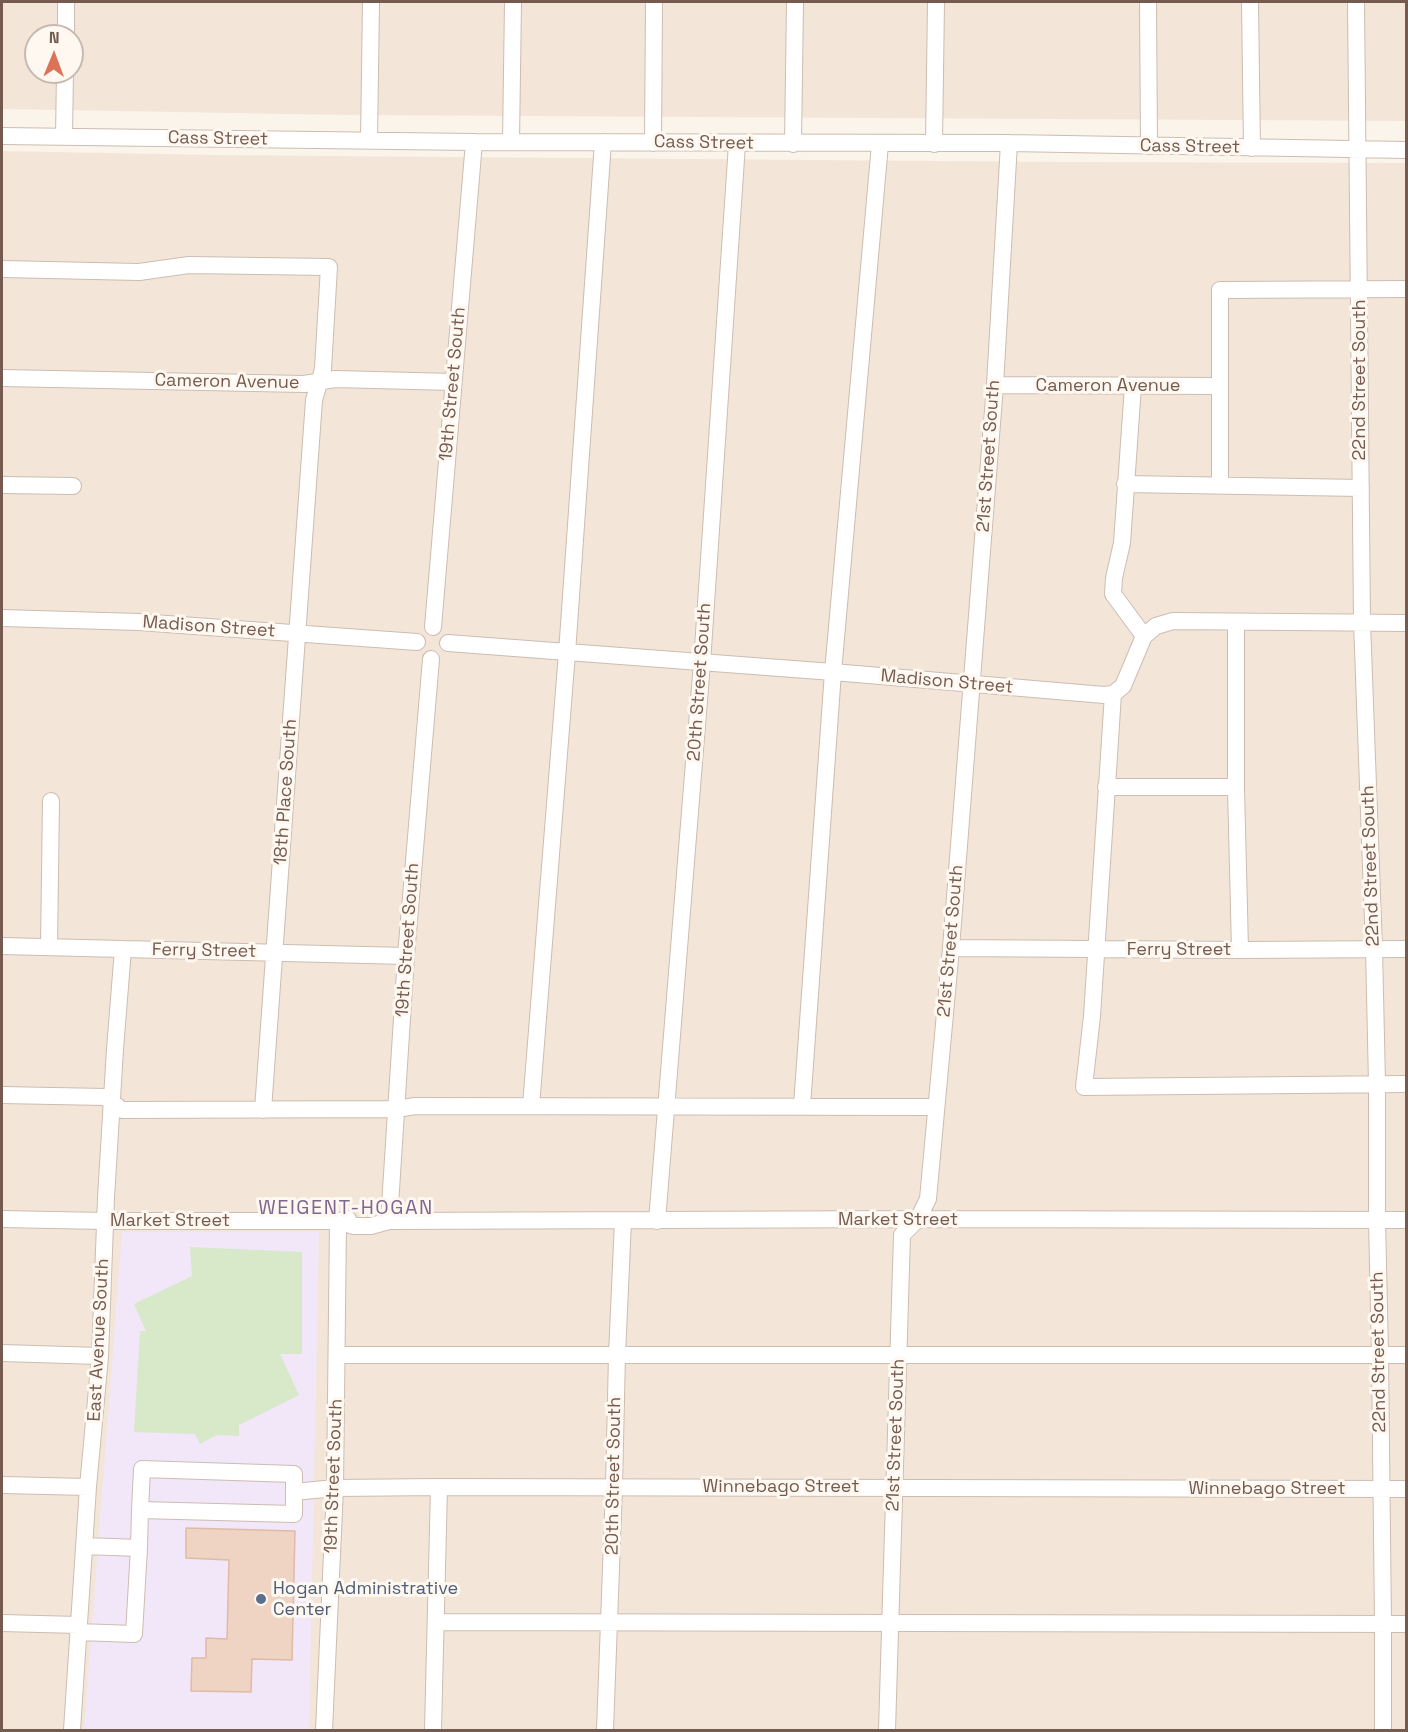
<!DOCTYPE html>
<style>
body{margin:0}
#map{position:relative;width:1408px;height:1732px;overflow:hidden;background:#fbf4eb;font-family:"Space Grotesk",sans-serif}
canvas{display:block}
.frame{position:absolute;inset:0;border:3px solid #755b4f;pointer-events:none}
.north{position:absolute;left:24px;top:24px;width:60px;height:60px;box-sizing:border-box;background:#fef8f1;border:2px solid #c7b9b0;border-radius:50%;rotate:1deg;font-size:16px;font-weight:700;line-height:24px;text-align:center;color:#755b4f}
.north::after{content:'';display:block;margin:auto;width:21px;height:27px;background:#dc7359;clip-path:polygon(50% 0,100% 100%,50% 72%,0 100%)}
</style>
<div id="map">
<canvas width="1408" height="1732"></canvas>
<div class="frame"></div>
<div class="north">N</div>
</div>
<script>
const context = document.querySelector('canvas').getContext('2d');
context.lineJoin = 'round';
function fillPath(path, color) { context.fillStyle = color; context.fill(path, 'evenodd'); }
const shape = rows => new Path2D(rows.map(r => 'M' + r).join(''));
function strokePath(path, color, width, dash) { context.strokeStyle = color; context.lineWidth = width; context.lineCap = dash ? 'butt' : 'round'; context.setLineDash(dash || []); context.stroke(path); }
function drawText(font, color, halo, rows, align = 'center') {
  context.font = font + ' "Space Grotesk",sans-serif'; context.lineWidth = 6; context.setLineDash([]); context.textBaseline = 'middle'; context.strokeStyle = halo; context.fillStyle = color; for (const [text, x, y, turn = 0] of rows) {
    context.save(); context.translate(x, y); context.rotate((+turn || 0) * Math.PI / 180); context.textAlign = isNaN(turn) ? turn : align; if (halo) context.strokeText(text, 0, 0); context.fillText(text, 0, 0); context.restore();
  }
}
fillPath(shape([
 [2,2,1406,2,1406,121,344,115,2,109],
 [36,36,72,36,72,72,36,72],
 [2,151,214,155,1060,162,1406,163,1406,1730,2,1730]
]), '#f3e6d9');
fillPath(shape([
 [122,1232,319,1232,309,1730,84,1730]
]), '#f1e7f8');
fillPath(shape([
 [190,1247,302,1252,302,1354,280,1354,299,1395,239,1425,239,1436,217,1435,200,1444,195,1434,134,1432,140,1331,146,1331,134,1304,192,1276]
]), '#d7e9c9');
const building = shape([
 [186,1528,295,1531,292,1660,252,1659,251,1692,191,1691,192,1658,206,1658,206,1638,227,1639,229,1560,186,1558,186,1528]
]);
fillPath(building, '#efd4c4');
strokePath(building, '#e0baa6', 1.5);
const minor = shape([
 [1148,2,1149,146],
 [1250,2,1252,148],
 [1356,2,1362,622,1374,949,1377,1083,1377,1220,1380,1354,1383,1624,1383,1730],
 [66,36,66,2],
 [2,136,474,142,1009,143,1406,150],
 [64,137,65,72],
 [369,141,371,2],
 [511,142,513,2],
 [653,143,654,2],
 [793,144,795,2],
 [934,144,936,2],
 [2,269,139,272,189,265,329,267,323,369,314,400,263,1110],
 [2,378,304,384,335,379,453,382],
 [995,385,1220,386],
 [1133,386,1122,543,1114,578,1113,594,1144,636],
 [1125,484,1361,488],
 [2,485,73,486],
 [1220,485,1220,290,1406,289],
 [2,618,139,622,417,642],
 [1236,622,1236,787,1240,950],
 [433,627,474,142],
 [448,643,833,672,1104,695,1113,694,1123,686,1144,636,1156,626,1173,621,1406,623],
 [1113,694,1092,1016,1084,1087,1406,1084],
 [1106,787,1236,787],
 [2,946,406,956],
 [49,947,51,801],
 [951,948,1240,950,1406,949],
 [2,1095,105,1097,122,1110,397,1109,415,1106,936,1107],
 [531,1106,567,653,603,142],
 [802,1106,833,672,880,144],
 [2,1219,105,1221,338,1221,348,1219],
 [338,1221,353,1226,371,1226,389,1221,918,1219,1406,1220],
 [389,1221,406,956,431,659],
 [657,1221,702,663,737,144],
 [2,1353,100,1356],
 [337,1355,1406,1355],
 [2,1485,88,1487],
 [294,1492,335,1488,439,1487,1406,1489],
 [85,1546,139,1548],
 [437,1622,1406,1624],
 [2,1623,78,1625],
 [78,1632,134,1634,139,1548,140,1510,142,1469,294,1474,294,1514,140,1510],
 [72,1730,88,1487,100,1356,106,1198,115,1049,123,949],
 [324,1730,335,1488,338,1221],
 [433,1730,439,1487],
 [605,1730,614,1487,617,1355,623,1221],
 [887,1730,902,1235,918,1219,928,1199,951,948,995,385,1009,143]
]);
strokePath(minor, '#cdbcb1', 18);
strokePath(minor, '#fff', 16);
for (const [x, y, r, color] of [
 [261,1599,6,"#5c6f8a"]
]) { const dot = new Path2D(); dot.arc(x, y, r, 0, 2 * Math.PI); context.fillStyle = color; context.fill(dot); strokePath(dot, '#fef8f1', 2); }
drawText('18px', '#755b4f', '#fef8f1', [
 ["Cass Street",218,139,1],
 ["Cass Street",704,143,1],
 ["Cass Street",1190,147,1],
 ["22nd Street South",1360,380,-90],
 ["Cameron Avenue",227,382,1],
 ["19th Street South",453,384,-85],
 ["Cameron Avenue",1108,386],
 ["21st Street South",989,456,-86],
 ["Madison Street",209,627,4],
 ["20th Street South",700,682,-86],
 ["Madison Street",947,682,5],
 ["18th Place South",286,792,-86],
 ["22nd Street South",1371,866,-92],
 ["19th Street South",408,940,-86],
 ["21st Street South",951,941,-85],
 ["Ferry Street",1179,950],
 ["Ferry Street",204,951,1],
 ["Market Street",898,1220],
 ["Market Street",170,1221],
 ["East Avenue South",99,1340,-87],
 ["22nd Street South",1379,1352,-91],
 ["21st Street South",896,1435,-88],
 ["19th Street South",334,1476,-88],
 ["20th Street South",614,1476,-89],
 ["Winnebago Street",781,1487],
 ["Winnebago Street",1267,1489]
]);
drawText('18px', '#4e5e75', '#fef8f1', [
 ["Hogan Administrative",273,1589],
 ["Center",273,1610]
], 'left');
context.letterSpacing = '1.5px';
drawText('20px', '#816790', '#fef8f1', [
 ["WEIGENT-HOGAN",346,1209]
]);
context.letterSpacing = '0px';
</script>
